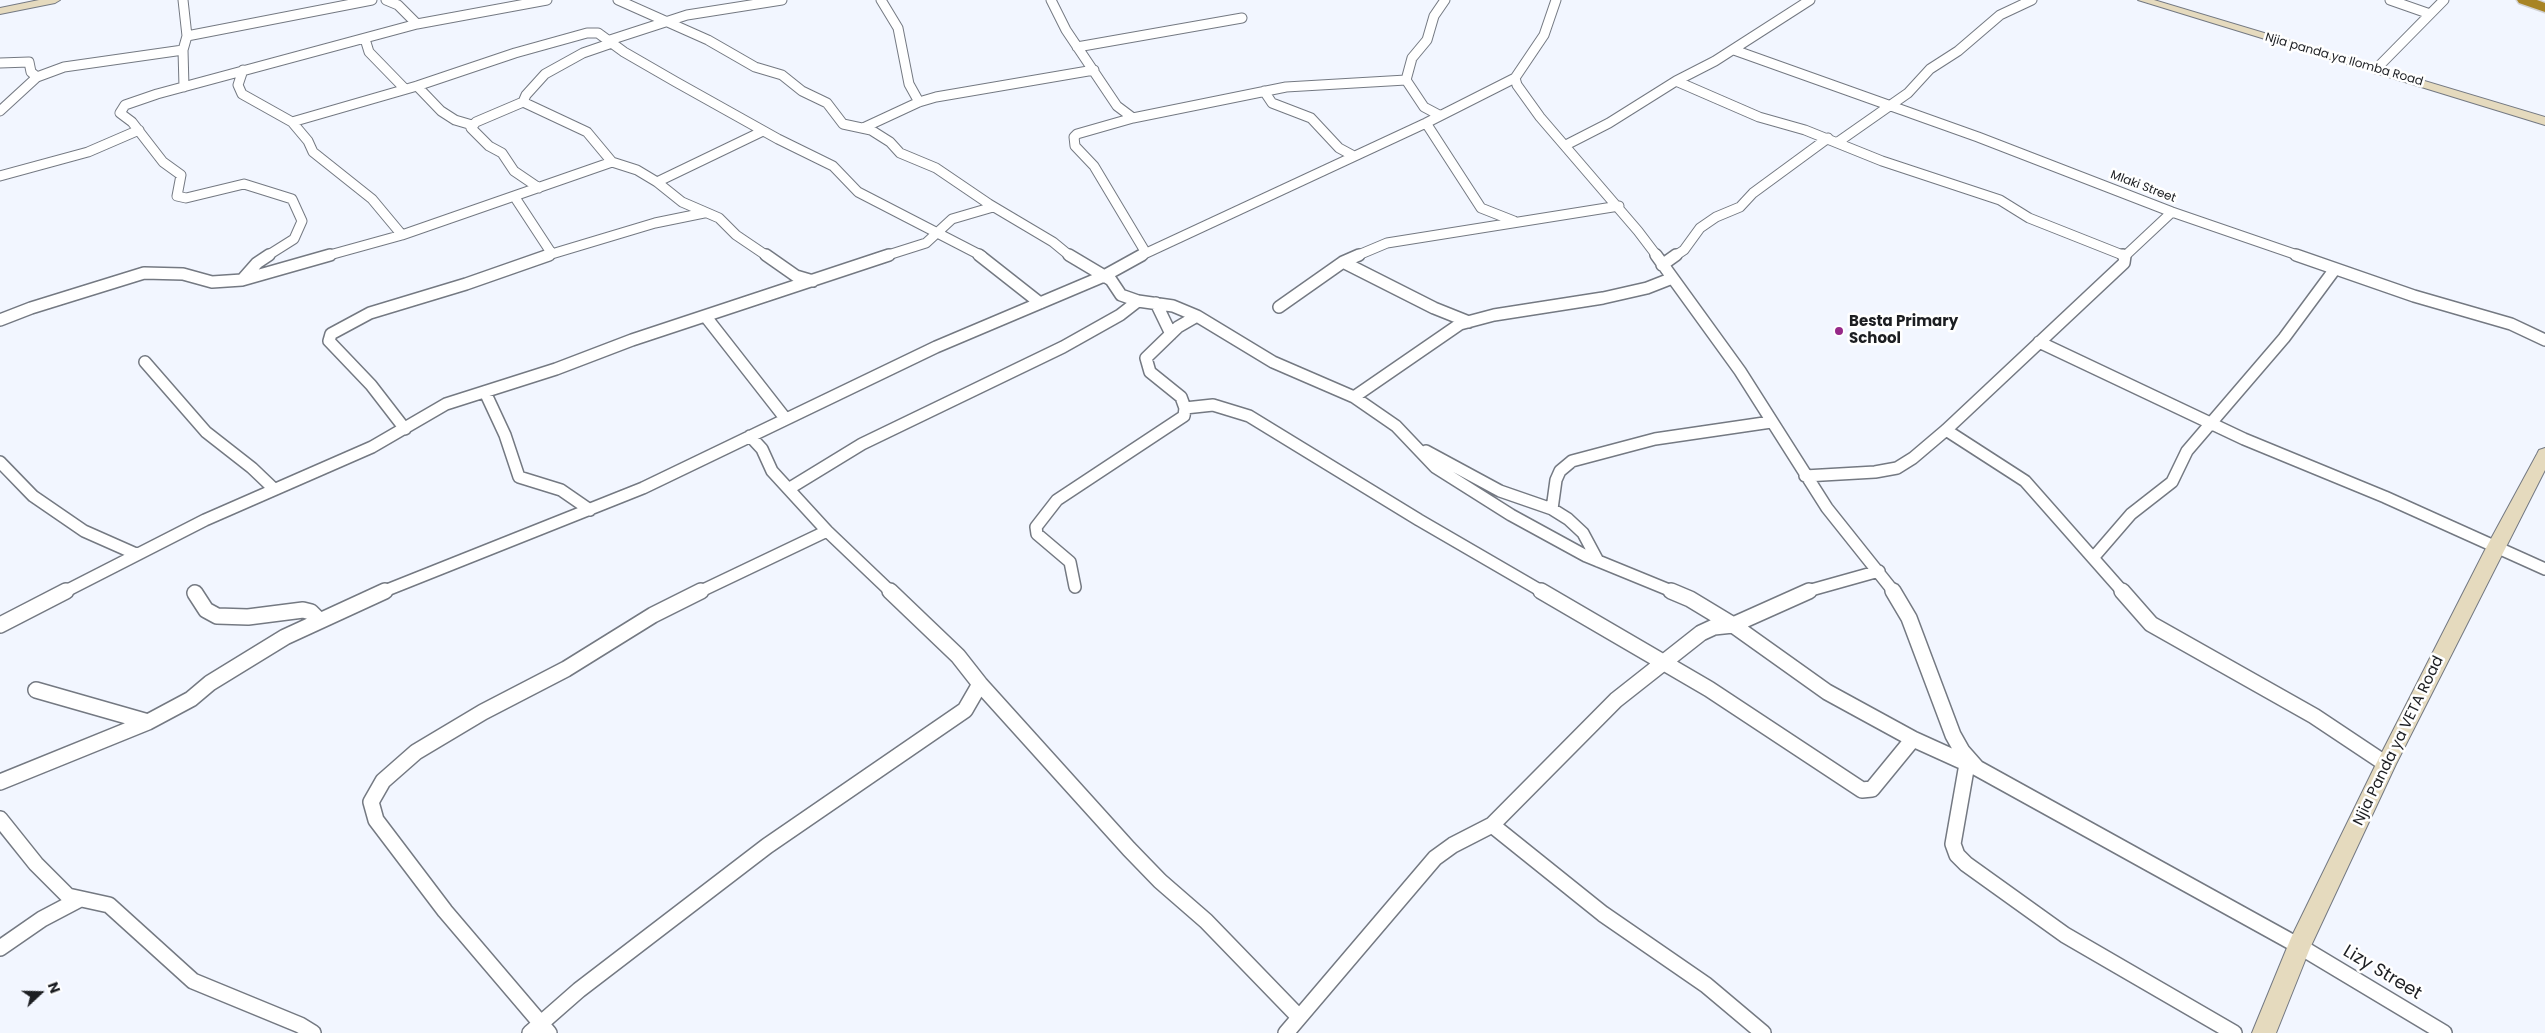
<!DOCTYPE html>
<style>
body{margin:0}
#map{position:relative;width:2545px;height:1033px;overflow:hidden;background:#f2f6ff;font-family:Poppins,sans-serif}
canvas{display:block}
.north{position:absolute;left:15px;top:968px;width:50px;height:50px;-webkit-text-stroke:4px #fff;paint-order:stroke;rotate:69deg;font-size:14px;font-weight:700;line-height:20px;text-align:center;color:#1c1e22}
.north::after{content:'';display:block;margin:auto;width:18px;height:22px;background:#1c1e22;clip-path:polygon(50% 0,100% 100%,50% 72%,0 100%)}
</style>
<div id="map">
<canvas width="2545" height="1033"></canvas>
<div class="north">N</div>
</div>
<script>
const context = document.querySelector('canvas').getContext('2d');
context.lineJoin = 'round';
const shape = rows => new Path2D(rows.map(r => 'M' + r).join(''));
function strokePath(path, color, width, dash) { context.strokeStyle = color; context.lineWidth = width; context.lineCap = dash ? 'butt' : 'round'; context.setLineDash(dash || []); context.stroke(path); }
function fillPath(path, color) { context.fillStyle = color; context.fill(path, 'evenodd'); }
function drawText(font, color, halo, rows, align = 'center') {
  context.font = font + ' Poppins,sans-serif'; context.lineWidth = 5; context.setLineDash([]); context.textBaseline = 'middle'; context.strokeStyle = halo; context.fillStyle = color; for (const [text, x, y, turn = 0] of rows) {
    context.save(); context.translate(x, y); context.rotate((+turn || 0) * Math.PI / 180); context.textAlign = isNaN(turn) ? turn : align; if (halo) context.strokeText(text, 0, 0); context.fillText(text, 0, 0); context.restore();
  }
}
const streetFar2 = shape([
 [183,0,187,36,183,50,184,87],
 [386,0,398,5,417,24],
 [618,0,708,40,755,67,782,75,802,91,827,103,843,124,871,130,890,142,900,153,936,168,989,204,1053,242,1070,256],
 [881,0,898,28,909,84,919,102],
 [1051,0,1066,30,1117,106,1133,118],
 [1556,0,1544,35,1515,78,1517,85,1540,117,1638,231,1657,256],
 [2390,0,2430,14],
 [187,36,372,0],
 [365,39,369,52,405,89],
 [610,40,687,15,782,0],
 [612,43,583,53,545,74,526,95,523,102,587,132,612,162,637,170,657,182,682,202,719,218,736,235,767,256],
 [1077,47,1242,18],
 [1734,50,1978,137,2172,212,2300,256],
 [0,63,29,62,31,72,37,77],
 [2376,69,2444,0],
 [243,70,238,85,242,94,292,122,308,141,313,152,372,199,402,235],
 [1676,81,1759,117,1805,130,1882,161,2000,200,2029,218,2125,256],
 [417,86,441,111,455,120,472,125],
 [1264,91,1272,103,1311,118,1339,148,1352,155],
 [523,102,476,122,471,128,489,146,502,153,514,171,539,188],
 [0,111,37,77,64,67,183,50],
 [1439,115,1424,107,1406,80,1412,58,1427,40,1434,16,1445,0],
 [292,122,417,86,515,53,587,33,598,33,624,52,676,82,778,139,833,166,858,192,982,256],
 [1426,123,1481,208,1514,221],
 [863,128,919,102,936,97,1094,70],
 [1838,142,1908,93,1930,69,1958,51,2000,15,2032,0],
 [1566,145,1609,123,1676,81,1715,61,1810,0],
 [0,176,88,152,139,130],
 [657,182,763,131],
 [514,196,552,254],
 [1146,253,1094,166,1075,146,1074,137,1077,134,1133,118,1286,87,1406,80],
 [267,256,294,239,302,221,292,199,244,184,186,198,177,196,181,175,163,162,132,122,120,113,125,105,157,94,417,24,547,0],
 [326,256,402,235,612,162],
 [545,256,655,223,704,213],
 [885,256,926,243,952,219,993,207],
 [1140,256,1426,123,1515,78],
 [1356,256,1387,243,1619,206],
 [1675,256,1684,250,1700,228,1716,217,1740,207,1753,193,1828,138],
 [2125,256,2172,212]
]);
const streetFar1 = shape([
 [766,255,796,276,813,281],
 [979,255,1040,303],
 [1069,255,1111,280,1121,295,1138,301,1173,306,1197,316,1273,362,1354,397,1396,426,1435,467,1511,515,1586,556,1674,592],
 [1656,255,1740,371,1827,508,1894,592],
 [2296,255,2414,296,2511,324,2545,340],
 [1343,262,1434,308,1469,322],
 [1662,265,1676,255],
 [242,280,257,263,269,255],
 [1156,303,1171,334],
 [1279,307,1343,262,1359,255],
 [706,317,785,418],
 [0,320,31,308,144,273,183,274,212,282,242,280,330,255],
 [2039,342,2244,439,2385,497,2545,569],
 [145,362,206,432,252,468,274,489],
 [485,392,505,435,519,477,561,490,590,510],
 [1354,397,1460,324,1494,315,1603,298,1647,288,1670,279],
 [1185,408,1213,405,1249,416,1419,520,1543,592],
 [405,429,371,385,329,341,331,334,370,313,466,284,549,255],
 [1946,430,2025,481,2123,592],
 [750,436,762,449,772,471,827,531,891,592],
 [1426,451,1500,491,1552,509,1568,519,1583,533,1598,561],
 [0,462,33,496,84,531,136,554],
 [1805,476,1875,472,1897,468,1913,458,1946,430,2124,263,2125,256,2123,255],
 [790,488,862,444,1063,347,1120,315,1138,301],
 [1552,509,1556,480,1560,471,1572,461,1655,439,1771,422],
 [2093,558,2131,514,2172,482,2187,451,2284,338,2335,269],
 [1075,587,1070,562,1037,534,1036,527,1057,500,1184,416,1185,408,1181,397,1150,372,1146,358,1178,327,1197,316],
 [64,592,205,520,372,447,446,404,556,369,632,340,889,255],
 [382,592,643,488,936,347,1104,276,1142,255],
 [699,592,827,531],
 [1804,592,1879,571]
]);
const street = shape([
 [890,591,958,656,980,684,1129,849,1160,881,1206,921,1299,1017],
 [1541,591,1709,689,1862,790,1872,789,1913,739],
 [1671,591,1690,599,1733,625,1827,692,1913,739,1977,768],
 [1893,591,1909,618,1953,735,1962,751,1977,768,2299,946,2444,1033],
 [2122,591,2151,624,2314,716,2386,764],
 [195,593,206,610,217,616,248,617,303,610,311,612,319,620],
 [0,625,66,591],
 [36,690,148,722],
 [1967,764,1953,844,1957,855,1966,864,2065,935,2234,1033],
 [0,782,148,722,191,699,210,683,285,637,385,591],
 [0,819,36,864,68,896,109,905,193,981,300,1025,313,1033],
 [1492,825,1603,914,1706,985,1763,1033],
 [0,948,42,919,80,899],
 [530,1033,579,990,767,846,965,710,980,684],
 [549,1033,445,911,376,820,371,802,383,781,416,752,483,712,566,669,653,615,701,591],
 [1286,1033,1435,858,1453,845,1492,825,1616,700,1701,633,1714,627,1733,625,1809,591]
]);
const secondary = shape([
 [39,0,60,0,55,3,0,14,0,8,39,0],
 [2138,0,2154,0,2545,117,2545,125,2138,0],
 [2545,448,2545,470,2396,764,2310,948,2276,1033,2252,1033,2291,938,2376,764,2486,548,2537,454,2539,450,2545,448]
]);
const highway = shape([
 [2517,0,2537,0,2545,3,2545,12,2519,3,2517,0]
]);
strokePath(streetFar2, '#747982', 11);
strokePath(streetFar1, '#747982', 14);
strokePath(street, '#747982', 18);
strokePath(secondary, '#747982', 2);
strokePath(highway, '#d2d2d3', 3);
strokePath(streetFar2, '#fff', 9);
strokePath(streetFar1, '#fff', 11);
strokePath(street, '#fff', 15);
fillPath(secondary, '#e5dabe');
fillPath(highway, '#a88425');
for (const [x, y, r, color] of [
 [1839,331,5,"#962888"]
]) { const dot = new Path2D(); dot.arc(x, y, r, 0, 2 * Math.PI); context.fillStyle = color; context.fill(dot); strokePath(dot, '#fff', 2); }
drawText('12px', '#1c1e22', '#fff', [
 ["Njia panda ya Ilomba Road",2344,60,16],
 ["Mlaki Street",2143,187,21]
]);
drawText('bold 15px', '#1c1e22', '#fff', [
 ["Besta Primary",1849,322],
 ["School",1849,339]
], 'left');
drawText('15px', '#1c1e22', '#fff', [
 ["Njia Panda ya VETA Road",2399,741,-64]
]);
drawText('18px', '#1c1e22', '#fff', [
 ["Lizy Street",2382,973,31]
]);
</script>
